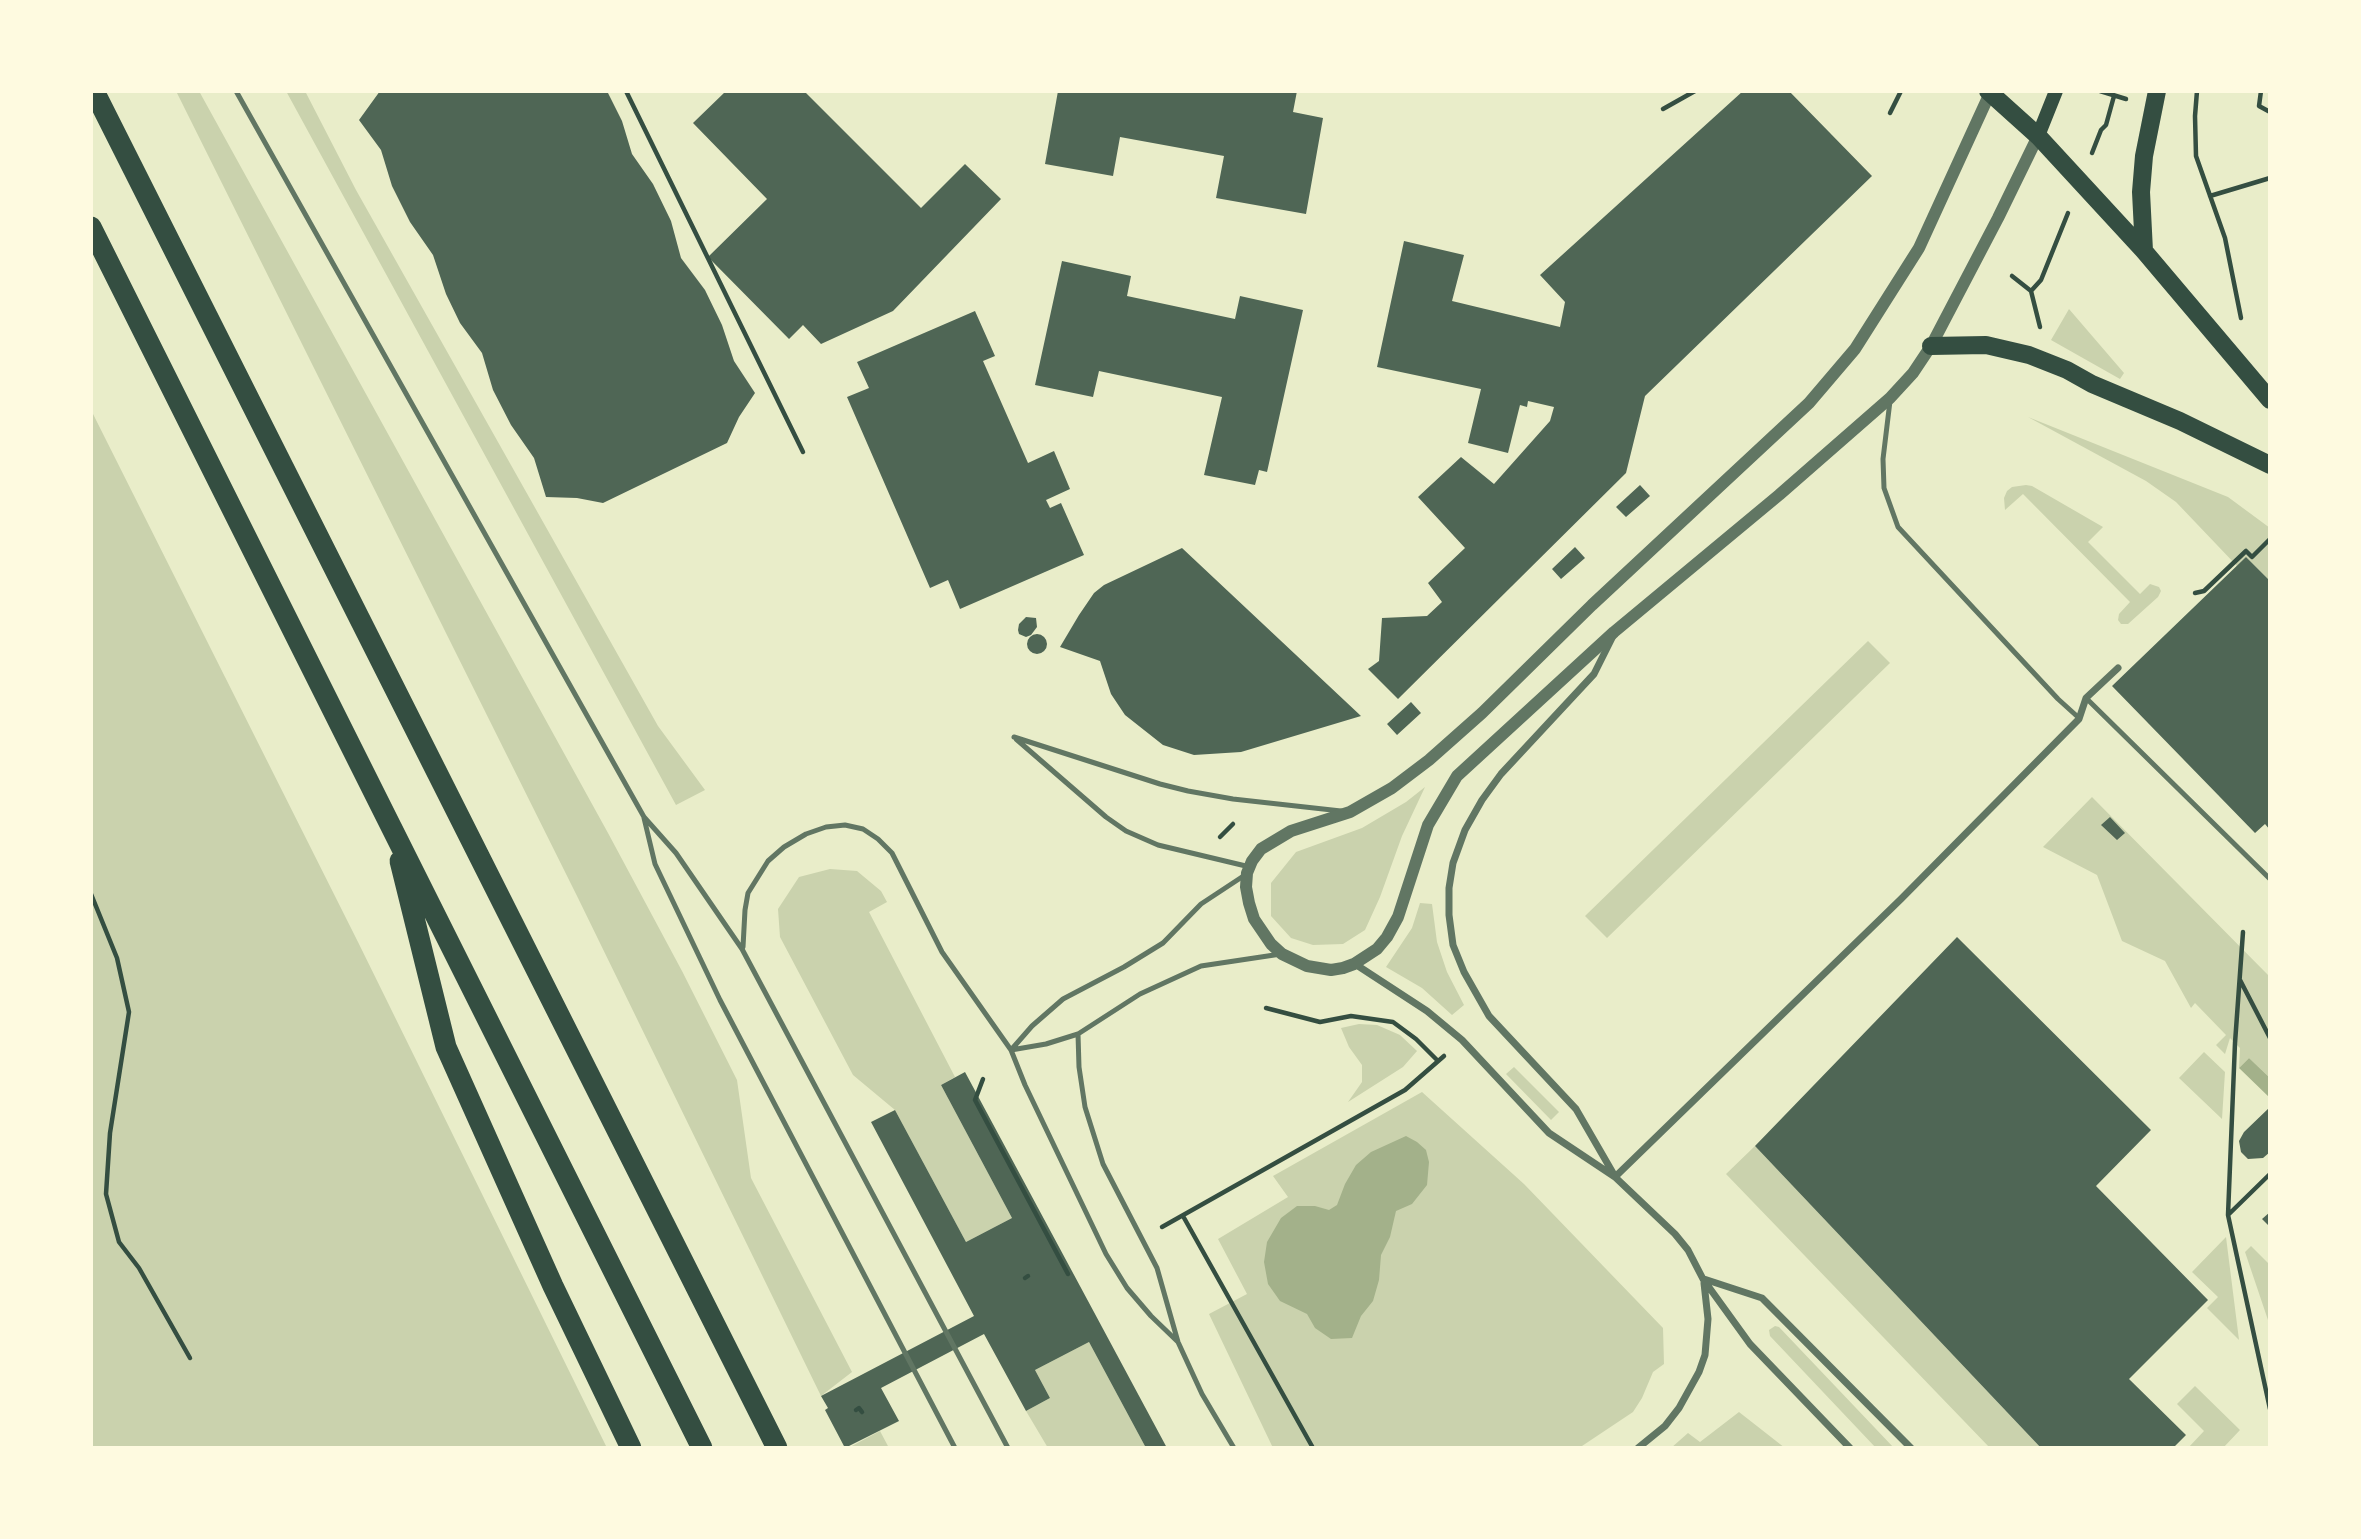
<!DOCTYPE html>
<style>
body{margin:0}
#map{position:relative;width:2361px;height:1539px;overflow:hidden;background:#e9edc9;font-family:"PT Sans",sans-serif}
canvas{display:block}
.frame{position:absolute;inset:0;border:93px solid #fefae0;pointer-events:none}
</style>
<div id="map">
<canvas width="2361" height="1539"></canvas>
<div class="frame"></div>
</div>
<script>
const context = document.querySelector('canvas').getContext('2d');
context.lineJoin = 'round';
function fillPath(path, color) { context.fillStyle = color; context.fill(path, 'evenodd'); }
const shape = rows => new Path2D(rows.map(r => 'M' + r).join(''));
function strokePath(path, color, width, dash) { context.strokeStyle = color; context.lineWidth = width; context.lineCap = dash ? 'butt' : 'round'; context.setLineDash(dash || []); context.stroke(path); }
fillPath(shape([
 [176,91,199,91,608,833,682,971,737,1080,751,1178,852,1372,821,1396,578,898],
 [286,91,305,91,356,190,658,726,705,790,676,805],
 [2069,309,2124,373,2120,379,2051,340],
 [91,410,358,942,607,1448,91,1448],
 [2028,417,2228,497,2270,528,2270,581,2246,557,2237,566,2176,502,2146,481],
 [2026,485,2032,486,2103,527,2088,542,2140,594,2150,584,2159,587,2161,591,2158,597,2128,624,2121,624,2118,620,2119,614,2130,602,2023,494,2005,510,2004,498,2007,491,2012,487],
 [1868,641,1890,663,1607,938,1585,916],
 [1425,787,1402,836,1380,897,1365,930,1343,944,1313,945,1291,938,1271,916,1271,883,1296,852,1362,828,1406,802],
 [2092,797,2270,977,2270,1078,2249,1058,2239,1068,2240,1048,2230,1038,2225,1054,2216,1045,2226,1035,2195,1003,2191,1008,2165,961,2122,941,2097,875,2043,847],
 [830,869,857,871,881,891,887,902,869,912,955,1077,941,1085,1012,1218,966,1242,895,1110,853,1075,780,937,778,909,799,877],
 [1420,903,1432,904,1437,942,1447,972,1464,1005,1452,1015,1422,988,1386,967,1412,928],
 [1359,1024,1377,1025,1400,1035,1417,1051,1403,1067,1348,1102,1362,1082,1362,1065,1349,1047,1341,1028],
 [2204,1052,2225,1072,2222,1119,2179,1078],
 [1514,1067,1559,1112,1551,1120,1506,1074],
 [1422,1092,1524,1184,1663,1328,1664,1364,1653,1372,1642,1398,1633,1412,1579,1448,1273,1448,1209,1314,1247,1294,1218,1239,1288,1197,1273,1176],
 [1755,1146,2041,1448,1990,1448,1726,1174],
 [2226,1237,2239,1340,2207,1308,2218,1297,2192,1272],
 [2251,1246,2270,1265,2270,1326,2245,1252],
 [1775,1326,1779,1327,1894,1448,1876,1448,1770,1336,1769,1330],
 [1089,1342,1146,1448,1048,1448,1026,1411,1050,1398,1035,1370],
 [2195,1386,2240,1430,2223,1448,2188,1448,2204,1431,2177,1404],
 [1739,1412,1785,1448,1671,1448,1688,1433,1700,1442],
 [880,1431,889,1448,848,1448]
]), '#cad2ad');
fillPath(shape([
 [2249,1058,2270,1078,2270,1098,2239,1068],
 [1406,1136,1417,1142,1426,1150,1429,1162,1427,1185,1412,1204,1396,1211,1390,1237,1381,1255,1379,1280,1373,1301,1361,1316,1352,1338,1331,1339,1315,1328,1307,1314,1280,1301,1268,1284,1264,1262,1267,1242,1281,1218,1297,1206,1315,1206,1329,1210,1337,1205,1345,1184,1356,1165,1371,1152]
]), '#a3b18a');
fillPath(shape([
 [380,91,607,91,622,121,632,154,653,184,671,221,681,258,705,290,722,325,734,361,755,393,739,417,727,443,603,503,577,498,546,497,534,458,511,425,493,390,482,353,460,323,446,294,433,255,410,222,392,186,381,150,359,120],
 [726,91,804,91,921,208,965,164,1001,199,893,311,821,344,803,325,789,339,708,257,767,199,693,123],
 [1058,91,1297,91,1293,112,1323,118,1306,214,1216,198,1224,156,1120,137,1113,176,1045,164],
 [1743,91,1789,91,1872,176,1645,396,1626,473,1398,699,1368,669,1379,661,1382,618,1427,616,1442,602,1428,583,1465,548,1418,497,1461,457,1494,484,1550,421,1554,407,1528,401,1527,407,1520,405,1508,453,1468,443,1481,389,1377,367,1404,241,1464,255,1452,301,1560,327,1565,302,1540,275],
 [1062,261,1131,276,1127,296,1235,319,1240,296,1303,310,1267,472,1259,470,1255,485,1204,475,1222,397,1099,371,1093,397,1035,385],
 [975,311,995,356,983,361,1028,463,1054,451,1070,489,1046,500,1050,508,1061,503,1084,555,960,609,948,580,930,588,847,397,869,388,857,362],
 [1640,485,1650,496,1626,517,1616,507],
 [1575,547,1585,558,1561,579,1552,569],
 [1182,548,1361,716,1241,752,1194,755,1163,745,1125,715,1111,694,1100,661,1060,647,1079,615,1094,593,1104,585],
 [2246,557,2270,581,2270,830,2265,824,2255,833,2112,686],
 [1026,617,1036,618,1037,627,1031,635,1026,637,1019,634,1018,630,1019,624],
 '1027 644a10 10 0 1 1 20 0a10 10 0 1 1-20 0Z',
 [1411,702,1421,713,1397,735,1387,724],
 [2110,817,2125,833,2117,840,2101,825],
 [1957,937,2151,1130,2096,1186,2208,1300,2129,1379,2186,1435,2173,1448,2041,1448,1755,1146],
 [965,1072,1167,1448,1146,1448,1089,1342,1035,1370,1050,1398,1026,1411,984,1334,881,1388,899,1421,845,1448,825,1410,828,1408,821,1396,974,1316,871,1122,895,1110,966,1242,1012,1218,941,1085],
 [2270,1107,2270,1152,2263,1158,2248,1159,2241,1152,2239,1141,2244,1132],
 [2270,1212,2270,1227,2262,1219]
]), '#4f6655');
strokePath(shape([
 [626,91,803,452],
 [2100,91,2126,99],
 [2197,91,2195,116,2196,156,2225,238,2241,318],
 [2261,91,2259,106,2270,112],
 [1663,109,1695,91],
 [1890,113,1901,91],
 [2092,153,2101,130,2106,125,2114,96],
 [2210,196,2270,178],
 [2012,276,2031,291],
 [2040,327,2031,291,2041,280,2068,213],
 [2195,593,2204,591,2246,551,2252,557,2270,539],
 [1220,837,1233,824],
 [91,894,117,958,129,1012,110,1133,106,1194,119,1242,139,1268,190,1358],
 [2240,980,2270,1038],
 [1266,1008,1320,1022,1351,1016,1393,1022,1416,1039,1438,1061],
 [983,1079,975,1100,1068,1274],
 [2270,1174,2228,1215,2270,1409],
 [2228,1215,2235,1043,2243,932],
 [1183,1216,1313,1448],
 [1162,1227,1405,1090,1444,1056],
 [1025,1278,1028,1276],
 [856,1410,859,1408,862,1412]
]), '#344e41', 4.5);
strokePath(shape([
 [236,91,644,817,676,853,742,949,1008,1448],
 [1890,401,1883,459,1884,488,1898,527,2058,699,2079,718],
 [2086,698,2270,879],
 [1014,737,1160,784,1188,791,1233,799,1341,811],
 [1016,739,1106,817,1126,831,1158,845,1250,867],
 [644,818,655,864,720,1000,955,1448],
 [743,947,745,910,748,893,768,861,784,847,806,834,826,827,845,825,863,829,878,839,892,853,942,952,1011,1050,1025,1085,1106,1254,1127,1288,1151,1316,1178,1342],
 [1078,1034,1079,1067,1085,1107,1103,1164,1157,1268,1178,1342,1202,1394,1234,1448],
 [1011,1050,1032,1026,1063,999,1124,967,1163,943,1201,904,1245,875],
 [1011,1050,1046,1044,1078,1034,1140,994,1201,966,1281,954]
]), '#617663', 5);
strokePath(shape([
 [1612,638,1594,674,1501,774,1482,800,1465,830,1453,863,1449,888,1449,915,1453,945,1464,972,1489,1016,1576,1109,1613,1173],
 [1355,964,1427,1011,1462,1040,1549,1133,1615,1177,1675,1234,1688,1250,1703,1279,1750,1344,1850,1448],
 [1615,1177,1901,899,2079,719,2086,698,2118,668],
 [1704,1279,1762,1298,1911,1448],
 [1638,1448,1665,1426,1679,1408,1699,1372,1705,1355,1708,1319,1704,1283]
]), '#617663', 7);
strokePath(shape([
 [1990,93,1919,248,1855,349,1809,403,1592,605,1482,713,1429,760,1392,788,1350,812,1291,831,1261,849,1252,861,1247,873,1246,887,1249,903,1254,919,1271,944,1282,954,1307,966,1331,970,1343,968,1354,964,1377,949,1387,937,1398,917,1428,825,1457,776,1614,632,1779,495,1890,398,1913,373,1931,346,1998,218,2038,136]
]), '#617663', 12);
strokePath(shape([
 [2038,136,2056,91]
]), '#344e41', 14);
strokePath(shape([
 [1988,91,2038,136,2144,251,2270,400],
 [2144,251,2141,192,2144,156,2157,91],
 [1931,346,1986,345,2029,355,2067,370,2092,384,2180,421,2270,465]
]), '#344e41', 18);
strokePath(shape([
 [94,91,777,1448],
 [91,227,702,1448],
 [400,861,446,1047,553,1286,631,1448]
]), '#344e41', 21);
</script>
